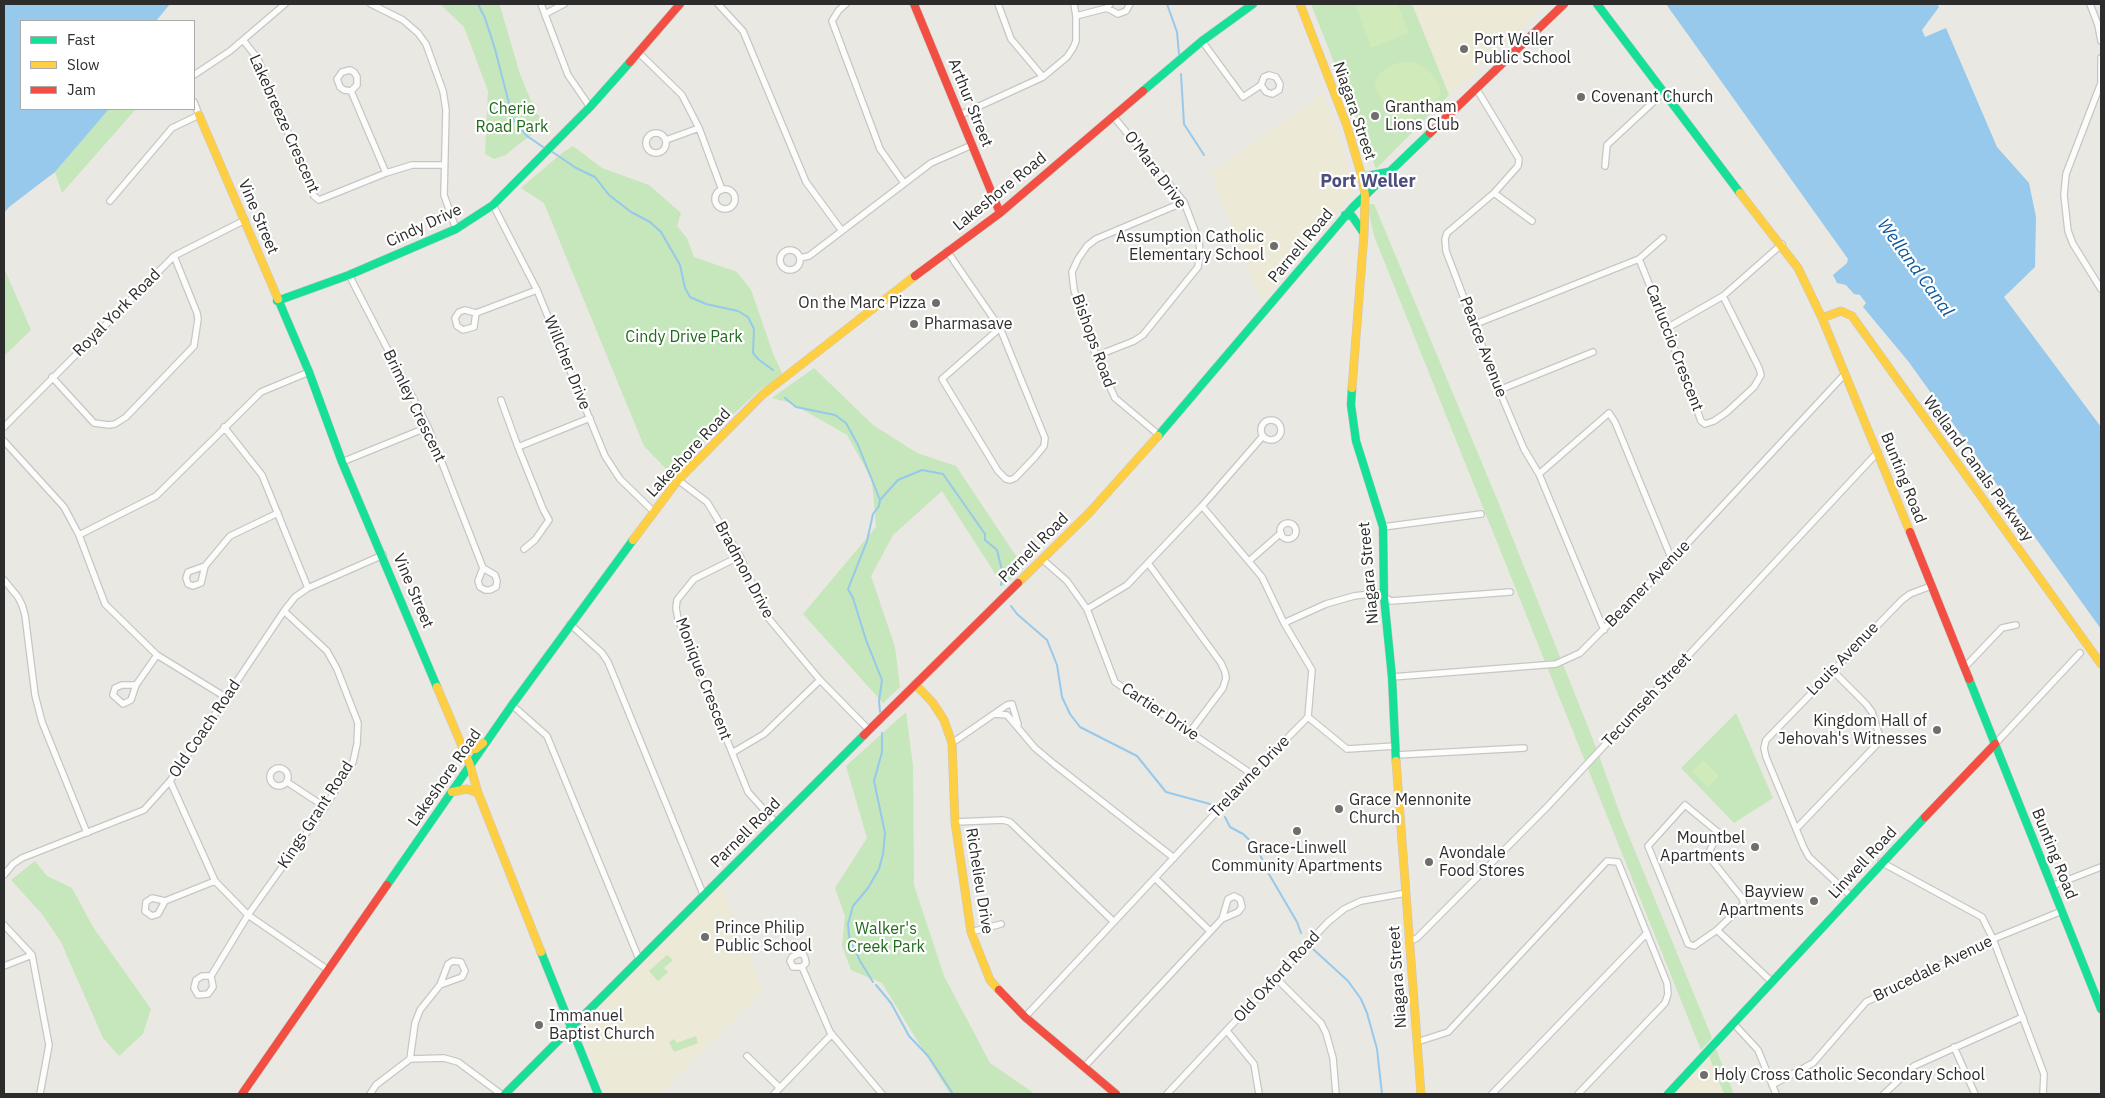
<!DOCTYPE html>
<style>
body{margin:0}
#map{position:relative;width:2105px;height:1098px;overflow:hidden;background:#eae8e2;font-family:"IBM Plex Sans",sans-serif}
canvas{display:block}
.frame{position:absolute;inset:0;border:5px solid #2c2c2c;pointer-events:none}
.legend{position:absolute;left:20px;top:20px;width:175px;height:90px;box-sizing:border-box;background:#fff;border:1px solid #ababab;margin:0;padding:6px 9px;list-style:none;font-size:15px;color:#2c2c2c}
.legend li{display:flex;align-items:center;gap:10px;height:25px}
.legend b{width:25px;border:1px solid #ababab}
</style>
<div id="map">
<canvas width="2105" height="1098"></canvas>
<div class="frame"></div>
<ul class="legend">
<li><b style="height:6px;background:#16e098"></b>Fast</li>
<li><b style="height:6px;background:#ffcf43"></b>Slow</li>
<li><b style="height:6px;background:#f24e42"></b>Jam</li>
</ul>
</div>
<script>
const context = document.querySelector('canvas').getContext('2d');
context.lineJoin = 'round';
function fillPath(path, color) { context.fillStyle = color; context.fill(path, 'evenodd'); }
const shape = rows => new Path2D(rows.map(r => 'M' + r).join(''));
function strokePath(path, color, width, dash) { context.strokeStyle = color; context.lineWidth = width; context.lineCap = dash ? 'butt' : 'round'; context.setLineDash(dash || []); context.stroke(path); }
function drawText(font, color, halo, rows, align = 'center') {
  context.font = font + ' "IBM Plex Sans",sans-serif'; context.lineWidth = 4.5; context.setLineDash([]); context.textBaseline = 'middle'; context.strokeStyle = halo; context.fillStyle = color; for (const [text, x, y, turn = 0] of rows) {
    context.save(); context.translate(x, y); context.rotate((+turn || 0) * Math.PI / 180); context.textAlign = isNaN(turn) ? turn : align; if (halo) context.strokeText(text, 0, 0); context.fillText(text, 0, 0); context.restore();
  }
}
fillPath(shape([
 [1412,4,1546,4,1449,95],
 [1323,93,1344,152,1354,191,1262,301,1211,173],
 [721,883,763,990,660,1094,606,1094,579,1026],
 [1709,1056,1724,1094,1674,1094]
]), '#ede9d7');
fillPath(shape([
 [440,4,498,4,500,6,520,74,536,113,548,123,515,147,506,155,494,159,485,154,488,91,464,27],
 [1311,4,1412,4,1449,95,1376,169],
 [109,109,136,109,62,193,55,172],
 [573,146,602,168,649,185,681,213,677,226,687,238,694,257,737,272,751,290,774,356,782,373,778,378,758,391,671,474,644,446,544,203,521,188,562,153],
 [1367,204,1374,204,1499,504,1594,742,1623,822,1712,1038,1701,1050,1374,236],
 [4,268,31,330,4,356],
 [814,368,873,425,917,453,956,466,1024,568,1003,586,942,491,893,535,871,576,895,647,900,687,883,703,803,614,876,527,872,480,847,435,791,403,772,398],
 [906,712,913,766,914,885,944,976,990,1063,1035,1094,950,1094,882,983,851,970,842,946,845,916,835,888,867,838,846,766],
 [1736,713,1773,798,1734,823,1681,768],
 [35,861,47,876,72,888,93,927,151,1009,143,1034,119,1056,103,1038,61,942,42,914,11,880],
 [667,955,673,960,664,968,668,972,658,981,649,971],
 [696,1036,698,1043,674,1052,669,1042,674,1039,677,1043],
 [1716,1049,1734,1094,1724,1094,1709,1056]
]), '#c6e6bb');
fillPath(shape([
 [1355,4,1398,4,1409,33,1371,48],
 [1401,62,1412,62,1423,66,1432,74,1438,83,1441,95,1401,127,1393,124,1374,83,1380,73,1390,66],
 [1703,760,1719,776,1708,787,1692,771]
]), '#d0eab9');
fillPath(shape([
 [4,4,170,4,156,21,21,21,21,109,109,109,55,172,9,207,4,213],
 [1666,4,1937,4,1939,7,1922,30,1925,37,1946,28,1997,147,2029,183,2036,217,2035,267,2004,297,2101,427,2101,629,1908,361,1863,307,1866,303,1860,295,1854,294,1846,285,1837,283,1833,275,1847,263,1848,259]
]), '#96c9eb');
strokePath(shape([
 [478,4,485,18,495,49,513,119,527,136,546,149],
 [1167,4,1177,32,1179,54],
 [1181,74,1184,124,1204,155],
 [551,151,576,168,595,177,609,195,631,212,650,222,661,232,680,265,685,288,690,297,706,304,738,311,748,317,754,329,753,353,758,359,773,370],
 [785,398,796,407,835,415,846,423,858,445,880,500],
 [1011,606,1017,614,1047,640,1057,665,1062,697,1070,714,1080,727,1137,756,1166,792,1210,804],
 [880,712,879,701,882,680,866,640,853,598,848,589,867,541,873,514,879,506,880,500,898,480,922,470,943,474,985,534,985,540,997,550,1003,575,1001,585],
 [1225,817,1230,827,1243,834,1257,847,1266,869,1297,922,1301,933],
 [1313,949,1348,981,1361,999,1367,1013,1377,1049,1382,1094],
 [873,982,860,961,849,936,848,924,853,906,868,888,879,869,883,854,885,833,874,781,882,752,882,733],
 [876,985,891,1003,909,1036,928,1056,953,1094]
]), '#96c9eb', 2);
const street = shape([
 [371,4,403,20,418,33,426,44,443,91,446,110,444,195,456,229],
 [541,4,568,75,590,107],
 [718,4,743,31,806,182,842,231],
 [846,4,839,10,832,21,880,149,904,183],
 [998,4,1011,39,1043,77],
 [2090,4,2098,25,2101,41],
 [1107,8,1118,14,1126,11,1130,4],
 [545,14,564,4],
 [1076,16,1107,8,1110,4],
 [243,40,258,59,314,196,319,200,386,173,412,165,444,165],
 [1202,41,1243,97,1261,85,1266,92,1272,94,1279,90,1280,84,1276,77,1269,75,1264,77,1261,85],
 [639,53,682,95,699,128,722,190],
 [2101,58,2101,83,2066,174,2064,195,2068,231,2073,244,2101,289],
 [194,75,230,51,285,4],
 [1476,88,1519,159,1518,166,1494,193,1447,233,1445,239,1446,251,1499,390,1524,449,1539,474,1604,630],
 [351,91,344,90,340,87,337,79,342,72,350,70,354,72,357,77,357,85,351,91,386,173],
 [960,115,1043,77,1067,57,1073,48,1076,41,1076,16,1074,4],
 '646 143a10 10 0 1 1 20 0a10 10 0 1 1-20 0Z',
 [666,140,699,128],
 [1605,166,1607,145,1663,93],
 '715 199a10 10 0 1 1 20 0a10 10 0 1 1-20 0Z',
 [1494,193,1532,221],
 [110,201,172,128,199,115,194,102],
 [493,205,537,290,605,456,620,479,653,511],
 '780 260a10 10 0 1 1 20 0a10 10 0 1 1-20 0Z',
 [947,251,1000,328,1045,438,1044,446,1035,457,1015,478,1010,480,1006,479,998,471,942,379,1000,328],
 [800,258,809,256,931,163,972,145],
 [1639,259,1667,328,1701,421,1705,424,1714,421,1727,412,1754,387,1761,375,1759,368,1723,296],
 [349,275,428,427,483,568,478,581,480,587,485,590,490,590,496,587,497,581,495,575,483,568],
 [476,313,474,327,463,330,457,326,455,318,459,312,465,310,476,313,537,290],
 [1473,325,1639,259,1663,238],
 [1667,328,1723,296,1782,244],
 [1096,356,1134,341,1143,335,1198,267,1200,254,1199,241,1184,202,1113,116],
 [52,377,94,423,109,425,115,424,126,417,194,346,198,319,197,313,174,256],
 [1499,390,1593,352],
 [501,400,518,447,590,418],
 '1261 430a10 10 0 1 1 20 0a10 10 0 1 1-20 0Z',
 [4,427,174,256,245,220],
 [224,427,262,475,308,588],
 [1159,435,1115,398,1096,356,1074,290,1072,272,1078,259,1087,246,1096,239,1184,202],
 [4,441,64,507,79,535,105,604,157,655,227,698],
 [518,447,543,509,549,520,535,540,524,549],
 [342,462,428,427],
 [1539,474,1609,413,1615,422,1672,560],
 [678,480,707,502,740,556,765,614,820,680,869,730],
 '1280 531a8 8 0 1 1 16 0a8 8 0 1 1-16 0Z',
 [1383,527,1481,514],
 [79,535,156,496,261,392,309,372],
 [740,556,694,579,677,600,676,608,678,619,748,792,776,823],
 [1042,559,1067,581,1087,609,1115,682,1252,774],
 [1249,561,1281,533],
 [1148,563,1221,663,1225,672,1226,678,1223,688,1190,732],
 [205,566,201,583,193,586,188,584,186,578,188,572,205,566,230,536,278,513],
 [4,580,18,597,22,605,25,615,35,695,42,722,87,833],
 [1087,609,1127,585,1202,506,1263,436],
 [1284,623,1326,604,1354,596,1378,593,1391,601,1510,592],
 [570,624,602,653,608,662,703,894],
 [1964,668,2002,628,2016,625],
 [1392,677,1556,664,1580,653,1672,560,1844,375],
 [136,685,131,700,123,704,113,695,115,688,122,685,136,685,157,655],
 [512,705,547,736,639,959],
 [995,714,1007,715,1035,748,1054,764,1174,858],
 [1308,717,1347,749,1396,746],
 [952,743,1007,705,1012,704,1018,724],
 [1995,744,2080,653],
 [732,753,764,734,820,680],
 [1396,755,1524,748],
 '270 777a9 9 0 1 1 18 0a9 9 0 1 1-18 0Z',
 [170,781,215,881,248,915,328,970],
 [287,782,325,807],
 [1685,805,1719,833,1710,850,1710,858,1742,898,1744,904,1717,930,1694,946,1688,944,1648,846,1685,805],
 [955,822,1003,820,1010,822,1114,922],
 [1796,829,1880,741,1880,737,1872,712,1866,704,1832,670],
 [1881,862,1982,917,1993,939,2044,1074,2043,1094],
 [4,875,13,864,22,858,144,810,170,781,284,611,295,597,308,588,383,555],
 [1155,878,1210,931],
 [2052,886,2101,867],
 [1851,896,1809,857,1804,848,1766,757,1764,748,1766,740,1902,600,1910,594,1931,586],
 [165,901,158,914,152,916,145,911,146,902,152,898,165,901,215,881],
 [4,925,32,955,49,1045,40,1094],
 [1717,930,1772,982],
 [971,932,1001,924],
 [1409,942,1417,938,1547,807,1878,452],
 [4,966,32,955],
 [802,967,793,967,790,961,792,957,798,954,803,954,805,958,806,963,802,967,830,1032,882,1094],
 [211,976,213,987,208,994,198,995,194,988,196,980,202,976,211,976,248,915,325,807,353,762,357,744,358,723,337,669,327,651,284,611],
 [1277,979,1321,1023,1326,1033,1333,1058,1336,1094],
 [1025,1017,1252,774,1308,717,1312,670,1284,623,1262,577,1202,506],
 [1734,1024,1758,1050,1776,1094],
 [1227,1031,1254,1064,1259,1094],
 [1417,1042,1448,1032,1607,861,1618,862,1667,983,1668,994,1665,1003,1578,1094],
 [1954,1047,1975,1094],
 [747,1056,780,1088],
 [410,1059,415,1023,420,1010,440,985,462,977,465,971,461,962,453,961,448,964,440,985],
 [1085,1066,1222,919,1238,912,1242,907,1240,899,1234,896,1228,899,1222,919],
 [1772,1085,1813,1063,1866,1002,1993,939,2062,911],
 [370,1094,376,1085,410,1059,444,1058,458,1062,501,1094],
 [774,1094,832,1034],
 [1167,1094,1328,922,1344,909,1361,901,1406,893],
 [1492,1094,1647,933],
 [1884,1094,1914,1066,2023,1017]
]);
const fast = shape([
 [1597,4,1740,193],
 [1143,91,1202,41,1253,4],
 [1362,177,1388,172],
 [1345,215,1352,216,1363,232],
 [278,299,309,372,342,462,437,687],
 [277,301,349,275,456,229,493,205,590,107,630,62],
 [1352,388,1351,405,1356,441,1383,527,1384,597,1392,677,1396,761],
 [1158,436,1353,207,1430,133],
 [1969,679,2101,1009],
 [387,885,512,705,633,540],
 [541,952,598,1094],
 [505,1094,864,735],
 [1668,1094,1925,817]
]);
const slow = shape([
 [1300,4,1347,126,1362,177,1365,195,1364,234,1352,388],
 [199,115,278,299],
 [1740,193,1798,268,1822,318,1910,532],
 [1822,318,1841,311,1852,316,2101,664],
 [633,540,678,480,762,395,915,276],
 [1018,583,1089,513,1158,436],
 [915,684,933,703,944,720,952,743,955,822,971,932,990,980,999,990],
 [437,687,470,765,478,793,541,952],
 [461,743,469,749,476,749,483,743],
 [1396,761,1421,1094],
 [452,792,467,789,478,793]
]);
const jam = shape([
 [914,4,1000,213],
 [630,62,680,4],
 [1430,133,1564,4],
 [915,276,1000,213,1143,91],
 [1910,532,1969,679],
 [864,735,1018,583],
 [1925,817,1995,744],
 [999,990,1025,1017,1116,1094],
 [242,1094,387,885]
]);
strokePath(street, '#c7c6c7', 8);
strokePath(fast, '#c7c6c7', 9);
strokePath(slow, '#c7c6c7', 9);
strokePath(jam, '#c7c6c7', 9);
strokePath(street, '#fcfcfb', 5.5);
strokePath(fast, '#16e098', 8);
strokePath(slow, '#ffcf43', 8);
strokePath(jam, '#f24e42', 8);
for (const [x, y, r, color] of [
 [1464,49,5,"#6e6e6c"],
 [1581,97,5,"#6e6e6c"],
 [1375,116,5,"#6e6e6c"],
 [1274,246,5,"#6e6e6c"],
 [936,303,5,"#6e6e6c"],
 [914,324,5,"#6e6e6c"],
 [1937,730,5,"#6e6e6c"],
 [1339,809,5,"#6e6e6c"],
 [1297,831,5,"#6e6e6c"],
 [1755,847,5,"#6e6e6c"],
 [1429,862,5,"#6e6e6c"],
 [1814,901,5,"#6e6e6c"],
 [705,937,5,"#6e6e6c"],
 [539,1025,5,"#6e6e6c"],
 [1704,1075,5,"#6e6e6c"]
]) { const dot = new Path2D(); dot.arc(x, y, r, 0, 2 * Math.PI); context.fillStyle = color; context.fill(dot); strokePath(dot, '#fff', 2); }
drawText('16px', '#2c2c2c', '#fff', [
 ["Port Weller",1474,40],
 ["Public School",1474,58],
 ["Covenant Church",1591,97],
 ["Grantham",1385,107],
 ["Lions Club",1385,125],
 ["Assumption Catholic",1264,237,"right"],
 ["Elementary School",1264,255,"right"],
 ["On the Marc Pizza",926,303,"right"],
 ["Pharmasave",924,324],
 ["Kingdom Hall of",1927,721,"right"],
 ["Jehovah's Witnesses",1927,739,"right"],
 ["Grace Mennonite",1349,800],
 ["Church",1349,818],
 ["Mountbel",1745,838,"right"],
 ["Apartments",1745,856,"right"],
 ["Grace-Linwell",1297,848,"center"],
 ["Community Apartments",1297,866,"center"],
 ["Avondale",1439,853],
 ["Food Stores",1439,871],
 ["Bayview",1804,892,"right"],
 ["Apartments",1804,910,"right"],
 ["Prince Philip",715,928],
 ["Public School",715,946],
 ["Immanuel",549,1016],
 ["Baptist Church",549,1034],
 ["Holy Cross Catholic Secondary School",1714,1075]
], 'left');
drawText('16px', '#2c2c2c', '#fff', [
 ["Arthur Street",970,103,68],
 ["Niagara Street",1354,111,71],
 ["Lakebreeze Crescent",284,124,66],
 ["O'Mara Drive",1155,170,53],
 ["Lakeshore Road",1000,192,-39],
 ["Vine Street",258,217,67],
 ["Cindy Drive",424,226,-25],
 ["Parnell Road",1301,246,-50],
 ["Royal York Road",117,313,-45],
 ["Bishops Road",1093,341,70],
 ["Pearce Avenue",1483,347,69],
 ["Carluccio Crescent",1674,348,69],
 ["Willcher Drive",567,363,68],
 ["Brimley Crescent",414,406,64],
 ["Lakeshore Road",689,453,-47],
 ["Welland Canals Parkway",1978,469,54],
 ["Bunting Road",1903,478,68],
 ["Parnell Road",1034,548,-45],
 ["Bradmon Drive",744,570,62],
 ["Niagara Street",1369,573,-95],
 ["Beamer Avenue",1648,584,-46],
 ["Vine Street",413,591,67],
 ["Louis Avenue",1843,659,-46],
 ["Monique Crescent",703,679,69],
 ["Tecumseh Street",1647,700,-47],
 ["Cartier Drive",1160,712,34],
 ["Old Coach Road",205,729,-56],
 ["Trelawne Drive",1250,777,-46],
 ["Lakeshore Road",445,778,-55],
 ["Kings Grant Road",316,815,-57],
 ["Parnell Road",746,833,-45],
 ["Bunting Road",2054,854,68],
 ["Linwell Road",1863,863,-47],
 ["Richelieu Drive",979,881,81],
 ["Brucedale Avenue",1933,969,-26],
 ["Old Oxford Road",1277,977,-47],
 ["Niagara Street",1398,977,-94]
]);
drawText('16px', '#206a1b', '#fff', [
 ["Cherie",512,109],
 ["Road Park",512,127],
 ["Cindy Drive Park",684,337],
 ["Walker's",886,929],
 ["Creek Park",886,947]
]);
drawText('bold 18px', '#4c4d7d', '#fff', [
 ["Port Weller",1368,182]
]);
drawText('italic 18px', '#0d589f', '#fff', [
 ["Welland Canal",1915,268,54]
]);
</script>
